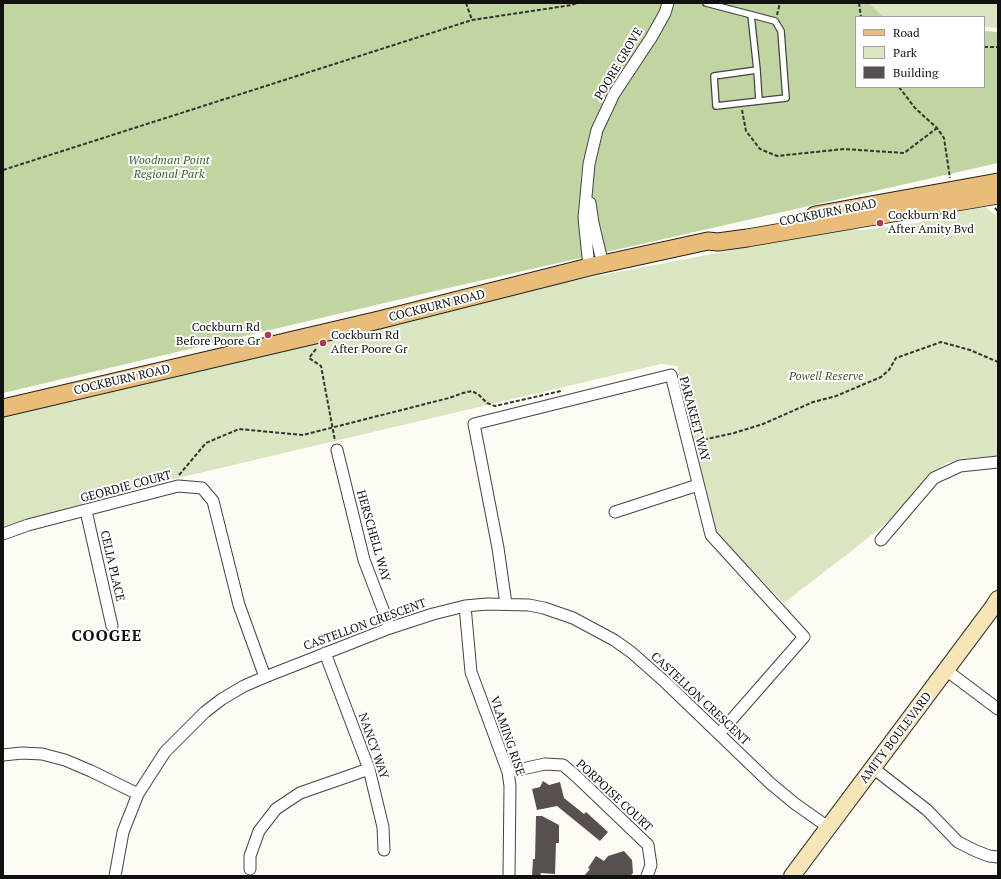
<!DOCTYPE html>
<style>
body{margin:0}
#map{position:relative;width:1001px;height:879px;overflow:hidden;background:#fefbf5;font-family:"PT Serif",serif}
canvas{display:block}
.frame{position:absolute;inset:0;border:4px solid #111;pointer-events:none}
.legend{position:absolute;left:855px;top:16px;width:130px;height:72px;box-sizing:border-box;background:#fff;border:1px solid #a0a0a0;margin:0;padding:5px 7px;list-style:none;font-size:12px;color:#111}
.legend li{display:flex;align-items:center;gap:8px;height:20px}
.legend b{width:20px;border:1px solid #a0a0a0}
</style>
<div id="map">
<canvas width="1001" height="879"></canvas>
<div class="frame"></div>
<ul class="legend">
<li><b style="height:5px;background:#eabc79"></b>Road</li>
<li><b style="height:11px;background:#dae6c1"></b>Park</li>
<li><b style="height:11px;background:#58504e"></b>Building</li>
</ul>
</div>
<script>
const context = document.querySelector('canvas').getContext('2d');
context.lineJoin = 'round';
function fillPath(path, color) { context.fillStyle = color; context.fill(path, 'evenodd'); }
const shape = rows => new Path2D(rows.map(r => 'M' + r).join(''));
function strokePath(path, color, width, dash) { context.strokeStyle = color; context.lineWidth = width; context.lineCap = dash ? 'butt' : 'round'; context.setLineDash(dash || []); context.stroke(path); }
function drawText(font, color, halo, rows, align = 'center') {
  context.font = font + ' "PT Serif",serif'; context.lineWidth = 4; context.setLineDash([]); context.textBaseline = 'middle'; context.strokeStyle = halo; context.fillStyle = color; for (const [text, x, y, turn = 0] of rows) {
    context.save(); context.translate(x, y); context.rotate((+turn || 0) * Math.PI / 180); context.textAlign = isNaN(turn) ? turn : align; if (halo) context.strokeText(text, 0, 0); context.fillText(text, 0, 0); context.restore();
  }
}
fillPath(shape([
 [764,3,998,3,998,28,984,27,984,17,856,17],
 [985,207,997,216,998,221,998,456,960,459,947,463,929,474,895,516,863,542,784,603,717,535,677,366,661,364,157,483,3,527,3,415,556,284,842,229,862,230,918,223,935,216]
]), '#dae6c1');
fillPath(shape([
 [3,3,869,3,883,17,856,17,856,87,984,87,984,31,998,32,998,163,448,288,3,393]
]), '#c1d5a2');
fillPath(shape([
 [543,781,549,785,560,782,564,798,584,814,586,812,608,832,600,841,557,806,537,810,532,789,540,787],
 [536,816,542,816,559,825,559,843,556,843,555,874,541,873,540,876,532,876,533,859,535,859],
 [624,851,632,860,633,873,630,876,584,876,590,869,588,868,596,856,604,861,608,856]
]), '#58504e');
const lane = shape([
 [706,3,775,21,781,31,786,98,716,106,714,76,757,70,751,15],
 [757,70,759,101]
]);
const street = shape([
 [590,203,593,223,603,265],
 [589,267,584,218,589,164,597,130,614,94,651,38,665,13,668,3],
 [337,450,364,560,390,628],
 [86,511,112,626],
 [615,512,698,485],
 [3,534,28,525,178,486,202,488,213,501,239,605,265,677],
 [881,540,934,478,960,466,998,462],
 [506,604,498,548,474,424,671,375,711,535,804,637,719,734],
 [465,606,471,672,508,772,510,786,509,876],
 [325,653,369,769,383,827,384,850],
 [946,670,998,709],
 [3,755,22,753,42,754,65,760,91,771,138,794],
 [873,768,927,810,958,842,976,851,989,856,998,857],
 [508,772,545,764,563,765,577,777,648,845,651,865,647,876],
 [250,869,250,856,259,831,276,809,300,793,369,769],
 [115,876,123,832,138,794,165,752,205,712,222,699,244,686,265,677,390,628,433,614,465,606,487,604,529,605,544,608,573,618,614,640,631,652,665,682,770,783,794,803,828,827]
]);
const secondary = shape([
 [792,876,993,607,998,599]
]);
const primary = shape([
 [815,215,998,182],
 [3,408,379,320,589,267,708,241,718,242,747,238,998,195]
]);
strokePath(lane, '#444', 8);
strokePath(street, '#444', 13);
strokePath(secondary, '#333', 18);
strokePath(primary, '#222', 19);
strokePath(shape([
 [466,3,472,20],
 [859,3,861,17],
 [777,15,780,3],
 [984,47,998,47],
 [899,87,915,108,937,128,944,138,950,178],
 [742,110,746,131,760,149,777,156,844,149,904,153,937,128],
 [3,170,472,20,572,5,577,3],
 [995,208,997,210,998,215],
 [316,349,309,358,321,366,335,441],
 [698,441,734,433,763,424,813,402,836,396,881,377,889,370,896,358,941,342,970,350,998,362],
 [179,475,206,443,239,429,303,435,449,398,463,393,472,391,479,395,487,403,495,406,561,391]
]), '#333', 2, [4, 2]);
strokePath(lane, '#fff', 5.5);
strokePath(street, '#fff', 11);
strokePath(secondary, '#f7e5b7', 16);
strokePath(primary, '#eabc79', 17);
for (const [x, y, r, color] of [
 [880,223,4,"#b33651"],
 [268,335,4,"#b33651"],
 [323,343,4,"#b33651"]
]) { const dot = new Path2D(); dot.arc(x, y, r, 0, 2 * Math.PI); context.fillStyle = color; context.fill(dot); strokePath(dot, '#fff', 1.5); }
drawText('12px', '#111', '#fff', [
 ["POORE GROVE",619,64,-59],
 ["COCKBURN ROAD",828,213,-11],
 ["COCKBURN ROAD",437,306,-14],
 ["COCKBURN ROAD",122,380,-13],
 ["PARAKEET WAY",694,419,75],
 ["GEORDIE COURT",126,487,-15],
 ["HERSCHELL WAY",373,536,74],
 ["CELIA PLACE",112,566,77],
 ["CASTELLON CRESCENT",365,625,-20],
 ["CASTELLON CRESCENT",700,699,43],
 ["VLAMING RISE",507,736,71],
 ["AMITY BOULEVARD",896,738,-53],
 ["NANCY WAY",373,746,71],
 ["PORPOISE COURT",614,796,43]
]);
drawText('italic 12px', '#3d6327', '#fff', [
 ["Woodman Point",169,161],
 ["Regional Park",169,175],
 ["Powell Reserve",826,377]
]);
drawText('12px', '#111', '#fff', [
 ["Cockburn Rd",888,216],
 ["After Amity Bvd",888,230],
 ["Cockburn Rd",260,328,"right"],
 ["Before Poore Gr",260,342,"right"],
 ["Cockburn Rd",331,336],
 ["After Poore Gr",331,350]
], 'left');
context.letterSpacing = '1px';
drawText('bold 16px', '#111', '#fff', [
 ["COOGEE",107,636]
]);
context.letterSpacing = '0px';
</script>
